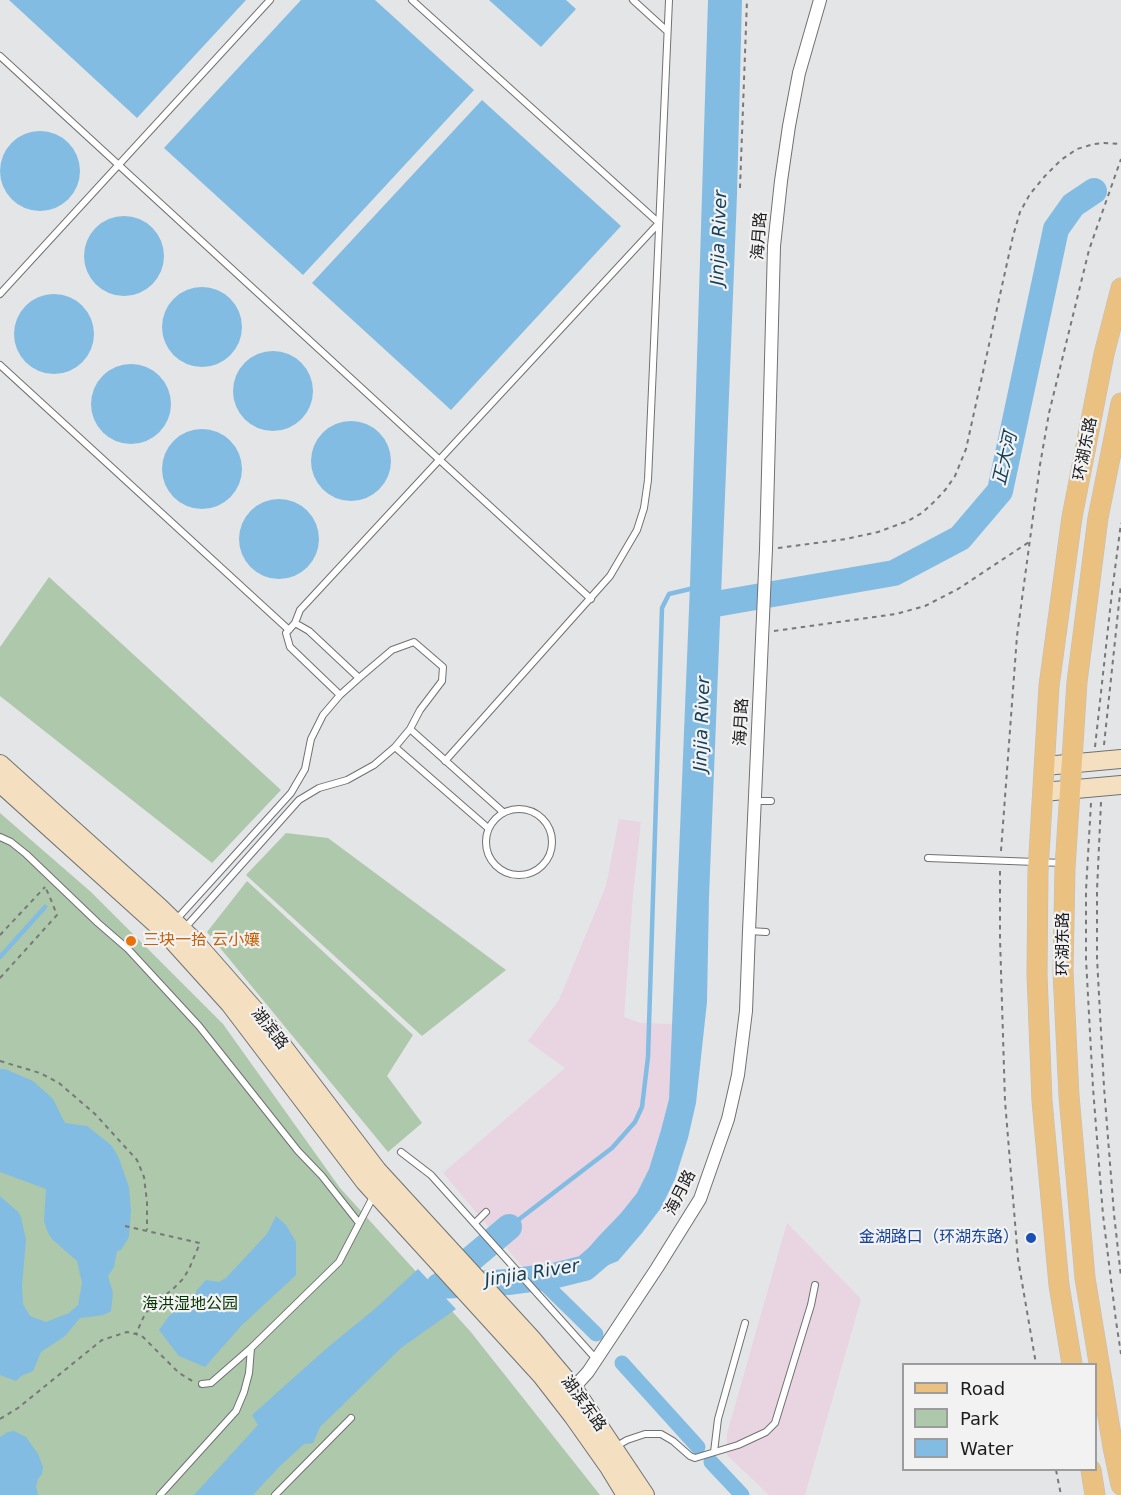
<!DOCTYPE html>
<meta charset="utf-8">
<style>
body{margin:0}
#map{position:relative;width:1121px;height:1495px;overflow:hidden;background:#e4e5e6;font-family:"DejaVu Sans",sans-serif}
canvas{display:block}
.legend{position:absolute;left:902px;top:1363px;width:195px;height:108px;box-sizing:border-box;background:#f2f2f3;border:2px solid #9c9c9d;margin:0;padding:8px 10px;list-style:none;font-size:18px;color:#1c1c1c}
.legend li{display:flex;align-items:center;gap:12px;height:30px}
.legend b{width:30px;border:2px solid #9c9c9d}
</style>
<div id="map">
<canvas width="1121" height="1495"></canvas>
<ul class="legend">
<li><b style="height:8px;background:#eac181"></b>Road</li>
<li><b style="height:16px;background:#adc8aa"></b>Park</li>
<li><b style="height:16px;background:#83bce2"></b>Water</li>
</ul>
</div>
<script>
const context = document.querySelector('canvas').getContext('2d');
context.lineJoin = 'round';
function fillPath(path, color) { context.fillStyle = color; context.fill(path, 'evenodd'); }
const shape = rows => new Path2D(rows.map(r => 'M' + r).join(''));
function strokePath(path, color, width, dash) { context.strokeStyle = color; context.lineWidth = width; context.lineCap = dash ? 'butt' : 'round'; context.setLineDash(dash || []); context.stroke(path); }
function drawText(font, color, halo, rows, align = 'center') {
  context.font = font + ' "DejaVu Sans","Noto Sans SC",sans-serif'; context.lineWidth = 4.5; context.setLineDash([]); context.textBaseline = 'middle'; context.strokeStyle = halo; context.fillStyle = color; for (const [text, x, y, turn = 0] of rows) {
    context.save(); context.translate(x, y); context.rotate((+turn || 0) * Math.PI / 180); context.textAlign = isNaN(turn) ? turn : align; if (halo) context.strokeText(text, 0, 0); context.fillText(text, 0, 0); context.restore();
  }
}
fillPath(shape([
 [619,819,641,822,633,894,624,1017,640,1023,672,1024,669,1099,661,1130,649,1169,637,1193,621,1213,598,1237,579,1259,545,1269,555,1279,544,1292,443,1173,565,1068,528,1041,559,1000,606,886],
 [787,1223,861,1299,805,1495,769,1495,727,1455,727,1434]
]), '#e9d4e1');
fillPath(shape([
 [49,577,281,790,212,863,0,696,0,647],
 [0,813,91,892,223,1024,340,1188,470,1331,600,1495,0,1495],
 [286,833,328,838,506,970,422,1036,246,875],
 [247,881,413,1035,387,1076,422,1123,388,1152,207,932]
]), '#adc8aa');
fillPath(shape([
 [9,0,246,0,137,118],
 [301,0,375,0,474,90,303,275,164,148],
 [489,0,566,0,576,9,541,47],
 [708,0,742,0,737,195,709,897,707,1002,696,1103,688,1138,675,1179,661,1208,642,1233,618,1261,582,1276,579,1259,598,1237,621,1213,637,1193,649,1169,661,1130,669,1099,690,585],
 [482,100,621,226,451,410,312,283],
 '0 171a40 40 0 1 1 80 0a40 40 0 1 1-80 0Z',
 '84 256a40 40 0 1 1 80 0a40 40 0 1 1-80 0Z',
 '162 327a40 40 0 1 1 80 0a40 40 0 1 1-80 0Z',
 '14 334a40 40 0 1 1 80 0a40 40 0 1 1-80 0Z',
 '233 391a40 40 0 1 1 80 0a40 40 0 1 1-80 0Z',
 '91 404a40 40 0 1 1 80 0a40 40 0 1 1-80 0Z',
 '311 461a40 40 0 1 1 80 0a40 40 0 1 1-80 0Z',
 '162 469a40 40 0 1 1 80 0a40 40 0 1 1-80 0Z',
 '239 539a40 40 0 1 1 80 0a40 40 0 1 1-80 0Z',
 [0,1069,5,1069,33,1081,53,1099,65,1123,87,1126,111,1145,118,1156,129,1187,131,1211,129,1237,121,1250,117,1251,114,1267,108,1276,113,1293,111,1311,104,1315,80,1318,65,1336,41,1352,33,1371,21,1376,16,1381,0,1375,0,1196,18,1212,21,1217,26,1240,22,1286,23,1304,30,1316,46,1322,69,1313,78,1305,82,1283,77,1261,52,1239,48,1233,44,1221,46,1189,0,1172],
 [276,1216,286,1225,296,1242,296,1275,241,1326,205,1367,179,1356,159,1330,169,1316,194,1298,197,1290,206,1280,219,1282,226,1278,267,1234],
 [418,1269,456,1309,401,1348,320,1427,313,1443,304,1444,280,1466,253,1495,194,1495,258,1425,252,1415,327,1348,376,1308],
 [14,1431,26,1437,38,1454,43,1467,42,1474,38,1479,36,1486,38,1495,0,1495,0,1437,8,1432]
]), '#83bce2');
strokePath(shape([
 [0,957,45,907],
 [509,1227,612,1148,635,1122,642,1107,648,1057,662,608,669,594,694,588]
]), '#83bce2', 4.5);
strokePath(shape([
 [539,1278,596,1334],
 [622,1363,698,1447],
 [711,1462,742,1495]
]), '#83bce2', 15);
strokePath(shape([
 [704,606,894,573,960,538,1000,491,1056,229,1073,205,1094,191],
 [445,1281,509,1227],
 [439,1286,508,1282,553,1276,585,1268,607,1249]
]), '#83bce2', 26);
const service = shape([
 [633,0,667,31],
 [0,56,591,599],
 [0,294,270,0],
 [0,365,289,630],
 [295,623,300,610,659,223,412,0],
 [340,695,359,678],
 [410,729,503,812],
 [445,761,610,576,637,530,644,508,648,480,669,0],
 [755,801,771,801],
 '486 842a33 33 0 1 1 66 0a33 33 0 1 1-66 0Z',
 [0,837,11,842,26,854,98,923,128,949,199,1026,298,1151,322,1176,359,1223],
 [928,858,1063,863],
 [175,921,291,793,305,769,311,739,323,715,340,695,290,647,286,633,295,623,309,631,359,678,392,650,414,642,443,667,442,681,420,710,410,729,395,747],
 [184,929,299,800,319,788,347,780,374,765,395,747,488,828],
 [749,931,766,932],
 [401,1152,431,1175,596,1359],
 [475,1223,486,1212],
 [202,1384,211,1383,251,1348],
 [615,1447,627,1440,645,1434,661,1434,673,1441,690,1456,695,1458,738,1445,766,1432,775,1423,811,1305,815,1285],
 [714,1452,718,1419,745,1323],
 [160,1495,236,1411,244,1392,249,1373,251,1348,339,1262,374,1195],
 [275,1495,351,1418]
]);
const minor = shape([
 [569,1393,588,1372,657,1268,700,1199,728,1119,738,1075,746,1011,749,931,766,549,774,246,781,181,789,126,799,73,820,0]
]);
const secondary = shape([
 [0,764,159,907,195,942,259,1015,377,1170,531,1338,574,1389,645,1495],
 [1045,766,1121,759],
 [0,783,164,931,230,1004,365,1182,542,1376,573,1416,609,1467,626,1495],
 [1043,792,1121,785]
]);
const primary = shape([
 [1121,403,1098,518,1077,682,1065,868,1063,971,1069,1096,1085,1278,1113,1447,1121,1485],
 [1072,1364,1059,1285,1042,1101,1037,975,1038,871,1049,686,1072,517,1104,354,1121,288],
 [1091,1470,1095,1495]
]);
strokePath(service, '#707172', 8);
strokePath(minor, '#707172', 14);
strokePath(secondary, '#707172', 20);
strokePath(primary, '#bfbfbf', 21);
strokePath(shape([
 [740,188,747,0],
 [778,548,846,539,878,532,908,521,922,513,936,500,946,489,955,476,966,449,1013,236,1020,212,1030,194,1045,176,1061,160,1077,149,1094,144,1104,143,1121,144],
 [774,631,896,614,925,606,958,589,1029,542],
 [1104,745,1121,584],
 [1095,747,1112,592,1121,523],
 [1101,802,1097,890,1097,958,1104,1087,1114,1214,1121,1277],
 [1091,803,1086,890,1086,959,1093,1088,1103,1215,1116,1321,1121,1354],
 [1001,851,1017,636,1040,465,1049,413,1089,250,1121,159],
 [1000,871,1000,938,1005,1101,1018,1259,1036,1364],
 [0,935,45,887],
 [0,978,57,915,49,895,45,887],
 [0,1061,40,1073,59,1083,95,1114,137,1160,144,1177,147,1202,147,1230],
 [125,1226,200,1243,189,1269,183,1279,173,1289,151,1306,144,1316,136,1334],
 [0,1419,18,1408,102,1340,127,1332,136,1334,143,1337,179,1373,194,1382],
 [1056,1470,1061,1495]
]), '#787879', 2, [4.5, 4.5]);
strokePath(service, '#fff', 6);
strokePath(minor, '#fff', 12);
strokePath(secondary, '#f4e0c0', 18);
strokePath(primary, '#eac181', 20);
for (const [x, y, r, color] of [
 [131,941,6,"#e8710a"],
 [1031,1238,6,"#1a4fb4"]
]) { const dot = new Path2D(); dot.arc(x, y, r, 0, 2 * Math.PI); context.fillStyle = color; context.fill(dot); strokePath(dot, '#f2f2f3', 2); }
drawText('16px', '#1c1c1c', '#f2f2f3', [
 ["海月路",760,236,-86],
 ["环湖东路",1086,449,-79],
 ["海月路",742,722,-87],
 ["环湖东路",1064,944,-90],
 ["湖滨路",269,1029,52],
 ["海月路",681,1193,-63],
 ["湖滨东路",583,1404,54]
]);
drawText('16px', '#c56008', '#f2f2f3', [
 ["三块一拾 云小孃",143,941]
], 'left');
drawText('16px', '#164399', '#f2f2f3', [
 ["金湖路口（环湖东路）",1019,1238]
], 'right');
drawText('16px', '#063405', '#f2f2f3', [
 ["海洪湿地公园",190,1305]
]);
drawText('italic 18px', '#13405a', '#f2f2f3', [
 ["Jinjia River",720,238,-88],
 ["正大河",1006,459,-77],
 ["Jinjia River",703,724,-88],
 ["Jinjia River",532,1274,-9]
]);
</script>
